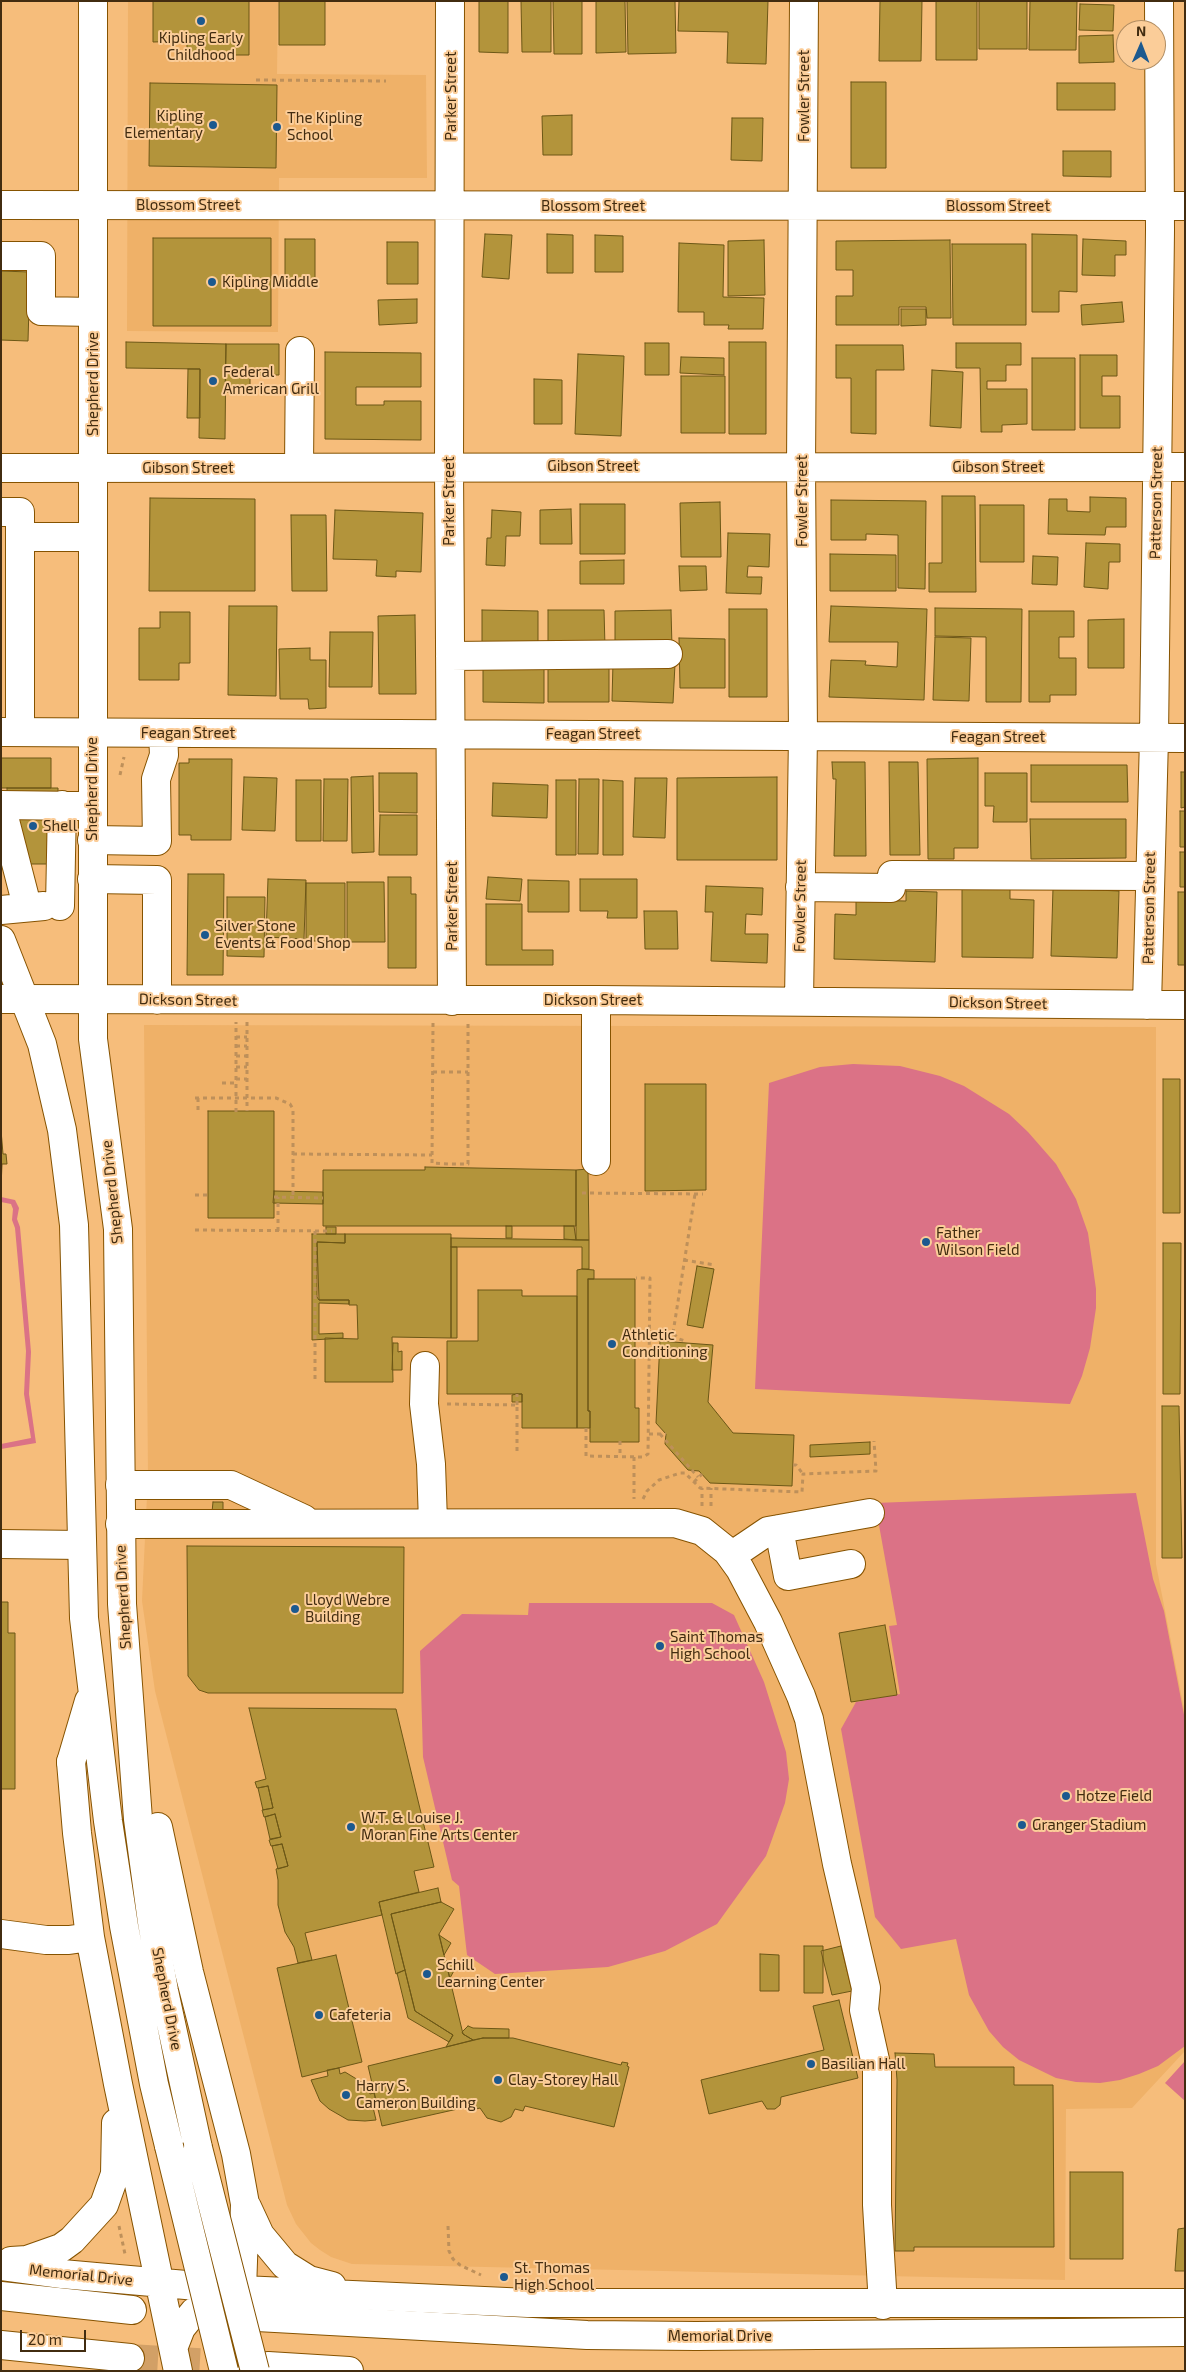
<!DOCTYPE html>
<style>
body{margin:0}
#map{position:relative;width:1186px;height:2372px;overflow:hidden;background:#f6bd7b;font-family:"Exo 2",sans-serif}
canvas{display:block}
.frame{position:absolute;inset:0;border:2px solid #422c10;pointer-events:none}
.north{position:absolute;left:1116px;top:20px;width:50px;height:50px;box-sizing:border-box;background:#fbcd99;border:1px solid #b18d62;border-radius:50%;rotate:1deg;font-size:14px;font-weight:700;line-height:20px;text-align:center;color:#422c10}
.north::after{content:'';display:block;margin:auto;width:18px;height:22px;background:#1c598f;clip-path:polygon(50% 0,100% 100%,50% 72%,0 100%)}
.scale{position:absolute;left:20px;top:2330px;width:66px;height:22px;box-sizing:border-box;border:2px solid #422c10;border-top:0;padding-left:6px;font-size:15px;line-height:18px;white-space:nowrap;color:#422c10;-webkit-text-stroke:4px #fbcd99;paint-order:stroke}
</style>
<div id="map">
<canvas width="1186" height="2372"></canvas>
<div class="frame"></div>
<div class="north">N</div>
<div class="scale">20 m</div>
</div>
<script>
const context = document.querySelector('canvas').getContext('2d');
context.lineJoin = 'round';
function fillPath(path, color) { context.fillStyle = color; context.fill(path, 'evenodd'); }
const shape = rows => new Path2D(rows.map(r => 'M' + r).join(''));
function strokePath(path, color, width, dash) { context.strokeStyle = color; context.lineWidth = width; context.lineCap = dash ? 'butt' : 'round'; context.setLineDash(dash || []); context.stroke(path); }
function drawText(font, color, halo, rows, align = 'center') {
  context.font = font + ' "Exo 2",sans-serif'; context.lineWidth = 4; context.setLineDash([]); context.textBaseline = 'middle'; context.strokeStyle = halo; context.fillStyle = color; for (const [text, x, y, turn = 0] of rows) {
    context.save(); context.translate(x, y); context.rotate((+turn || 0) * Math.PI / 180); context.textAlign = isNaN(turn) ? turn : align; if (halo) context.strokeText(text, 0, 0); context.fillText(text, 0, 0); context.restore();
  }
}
fillPath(shape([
 [128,1,278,1,277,74,426,75,427,178,279,178,278,332,127,331],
 [144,1025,1156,1027,1156,1564,1185,1714,1185,2051,1132,2108,1066,2109,1065,2280,352,2264,331,2257,320,2250,311,2243,296,2224,287,2205,155,1691,142,1601,148,1475]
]), '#efb168');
fillPath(shape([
 [853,1064,900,1066,940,1076,964,1086,1009,1114,1028,1132,1056,1164,1076,1199,1088,1233,1096,1289,1096,1308,1090,1348,1082,1376,1070,1404,755,1389,769,1083,820,1067],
 [1,1197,15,1200,19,1208,17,1219,20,1227,31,1352,29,1394,36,1443,1,1449,1,1444,31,1438,24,1394,26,1351,15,1228,12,1220,13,1209,11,1204,1,1202],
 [1136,1493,1153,1579,1164,1611,1185,1720,1185,2046,1158,2066,1139,2074,1120,2080,1100,2083,1076,2082,1056,2078,1019,2060,1003,2047,989,2031,969,1995,956,1939,901,1949,875,1917,841,1729,856,1702,900,1694,889,1626,897,1625,875,1503],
 [529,1603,712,1603,734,1615,764,1682,786,1752,789,1779,785,1803,766,1856,717,1924,665,1951,608,1967,495,1974,467,1955,459,1886,452,1880,423,1757,420,1651,462,1614,528,1615],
 [1185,2061,1185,2101,1165,2083]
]), '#db7286');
const building = shape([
 [153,1,249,1,249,55,187,55,187,41,153,42,153,1],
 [279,1,325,1,325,45,279,45,279,1],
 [479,1,508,1,508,53,479,52,479,1],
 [521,1,551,1,551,52,522,52,521,1],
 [553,1,582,1,582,54,554,54,553,1],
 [596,1,625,1,626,52,596,53,596,1],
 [627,1,675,1,676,53,628,54,627,1],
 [679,1,768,1,766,64,727,63,728,32,678,31,679,1],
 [880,1,922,1,921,61,879,61,880,1],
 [936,1,977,1,977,60,936,60,936,1],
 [979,1,1027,1,1027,49,979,49,979,1],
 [1030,1,1077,1,1076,50,1029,50,1030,1],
 [1080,4,1114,5,1113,31,1079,30,1080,4],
 [1113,35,1114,62,1079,63,1079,36,1113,35],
 [851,82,886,82,886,168,851,168,851,82],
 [150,83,277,85,276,168,149,166,150,83],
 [1057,83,1115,83,1115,110,1057,110,1057,83],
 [572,115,572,155,543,155,542,116,572,115],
 [732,118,763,118,762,161,731,160,732,118],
 [1063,151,1111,151,1111,177,1063,176,1063,151],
 [485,234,512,235,509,279,482,277,485,234],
 [547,234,573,235,573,273,547,273,547,234],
 [1032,234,1077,235,1077,292,1059,291,1059,312,1032,312,1032,234],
 [595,235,623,236,623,272,595,272,595,235],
 [153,238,271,238,271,326,153,326,153,238],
 [285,239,315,239,315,286,285,285,285,239],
 [1083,239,1126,241,1126,255,1115,255,1115,276,1082,275,1083,239],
 [764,240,765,295,728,296,728,241,764,240],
 [950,240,951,318,927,318,926,307,899,307,899,325,836,325,836,296,853,296,853,270,836,270,836,241,950,240],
 [387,242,418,242,418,284,387,284,387,242],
 [679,243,724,245,723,297,764,298,763,329,728,329,729,325,704,325,704,312,678,312,679,243],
 [952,244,1026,244,1026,325,953,325,952,244],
 [1,271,30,272,28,341,1,340,1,271],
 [417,299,417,323,379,325,378,300,417,299],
 [1122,302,1124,322,1082,325,1081,305,1122,302],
 [901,309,926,309,926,325,901,326,901,309],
 [126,342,226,344,225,439,199,438,200,369,126,368,126,342],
 [729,342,766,342,766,434,729,434,729,342],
 [645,343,669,343,669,375,645,375,645,343],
 [956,343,1021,343,1021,365,1006,365,1006,381,987,381,987,389,1027,389,1027,424,1002,425,1002,432,981,432,980,368,956,368,956,343],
 [226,344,279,344,279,375,250,375,250,393,225,392,226,344],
 [836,345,903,345,904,370,876,370,876,434,851,433,851,378,836,378,836,345],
 [325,352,421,353,421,387,356,387,356,405,384,405,384,401,421,401,421,440,325,439,325,352],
 [578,354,624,356,621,436,575,434,578,354],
 [1080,355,1117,355,1117,376,1102,376,1102,396,1120,396,1120,428,1080,428,1080,355],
 [681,357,724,358,724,375,680,373,681,357],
 [1032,358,1075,358,1075,430,1032,430,1032,358],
 [188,369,200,369,200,418,187,418,188,369],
 [932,370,963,372,961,428,930,426,932,370],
 [681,376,725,376,725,433,681,433,681,376],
 [534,379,562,380,562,424,534,424,534,379],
 [942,496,975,496,976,592,929,592,929,563,942,563,942,496],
 [1090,497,1126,498,1126,527,1106,527,1105,535,1048,534,1049,499,1067,499,1067,511,1090,512,1090,497],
 [150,498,255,499,255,591,149,591,150,498],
 [831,500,926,501,925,589,898,588,898,535,866,534,866,540,831,540,831,500],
 [720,502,721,557,681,557,680,503,720,502],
 [580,504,625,504,625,554,580,554,580,504],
 [980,505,1024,505,1024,562,980,562,980,505],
 [571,509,572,544,540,544,540,510,571,509],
 [335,510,423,513,421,572,396,571,396,577,376,576,377,560,333,559,335,510],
 [492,510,521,512,520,536,506,536,505,566,486,565,487,538,491,538,492,510],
 [291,515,326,515,327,591,292,591,291,515],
 [728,533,770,534,769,567,748,566,747,577,762,577,761,594,726,593,728,533],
 [1086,543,1120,544,1120,562,1109,562,1108,589,1084,587,1086,543],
 [830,554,896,555,896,591,830,591,830,554],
 [1033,556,1058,557,1057,585,1032,584,1033,556],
 [624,560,624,584,580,584,580,561,624,560],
 [679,566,706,566,707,590,680,591,679,566],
 [229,606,277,606,276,696,228,695,229,606],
 [831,606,927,609,924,700,829,697,831,660,866,661,865,665,897,667,898,642,829,642,831,606],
 [935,608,1022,609,1021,702,986,702,986,637,935,636,935,608],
 [729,609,767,609,767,697,729,697,729,609],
 [482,610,538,611,538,647,482,647,482,610],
 [548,610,604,610,605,647,548,647,548,610],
 [671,610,672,647,615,648,615,611,671,610],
 [1029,611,1074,611,1074,637,1059,637,1059,658,1076,658,1076,695,1050,695,1050,702,1029,702,1029,611],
 [160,612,190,612,190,663,179,663,179,680,139,680,139,628,160,628,160,612],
 [415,615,416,694,379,694,378,616,415,615],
 [1124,619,1124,668,1088,668,1088,620,1124,619],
 [330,632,373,632,372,687,329,687,330,632],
 [935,637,971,638,969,701,933,700,935,637],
 [679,638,725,639,725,688,680,688,679,638],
 [310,648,310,660,326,660,326,708,309,709,308,699,280,699,279,649,310,648],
 [613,662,675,664,673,703,612,701,613,662],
 [483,663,544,663,544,703,483,702,483,663],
 [548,663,609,663,609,702,548,702,548,663],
 [1,758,51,758,51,788,1,788,1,758],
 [978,758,978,848,954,848,954,859,928,859,927,759,978,758],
 [189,759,232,759,231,840,191,840,191,835,179,835,179,763,189,763,189,759],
 [832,762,865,762,866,856,834,856,836,779,833,779,832,762],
 [889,762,918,762,920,855,890,855,889,762],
 [1031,765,1127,765,1128,802,1031,802,1031,765],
 [1181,772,1185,772,1185,807,1181,808,1181,772],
 [379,773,417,773,417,813,379,812,379,773],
 [985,773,1027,773,1027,822,993,822,994,806,985,806,985,773],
 [373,776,374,852,352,853,351,777,373,776],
 [244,777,277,778,275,831,242,830,244,777],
 [777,777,777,860,677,860,677,778,777,777],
 [635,778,667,778,665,838,633,837,635,778],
 [324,779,348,779,347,841,323,841,324,779],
 [579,779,599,779,598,854,578,854,579,779],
 [296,780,321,780,321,841,296,841,296,780],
 [556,780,576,780,576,855,556,855,556,780],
 [603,780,623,781,623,855,603,855,603,780],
 [493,783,548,785,547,818,492,816,493,783],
 [7,788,58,788,58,864,7,864,7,788],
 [1180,811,1185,811,1185,847,1180,847,1180,811],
 [380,815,417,815,417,855,379,855,380,815],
 [1030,819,1126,819,1126,858,1031,859,1030,819],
 [1180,852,1185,852,1185,887,1180,887,1180,852],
 [188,874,224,874,223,975,187,975,188,874],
 [388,877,411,877,411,894,416,894,416,968,388,968,388,877],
 [488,877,522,879,520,901,486,899,488,877],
 [268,879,306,880,304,939,266,937,268,879],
 [580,879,637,879,637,918,607,918,608,911,580,911,580,879],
 [528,880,569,881,569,912,528,912,528,880],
 [347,882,384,882,385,942,347,942,347,882],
 [306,883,345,883,345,941,306,941,306,883],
 [706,886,763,888,762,915,746,914,745,934,768,934,767,963,711,961,713,912,705,912,706,886],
 [962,888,1010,888,1010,899,1034,900,1033,958,962,957,962,888],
 [1053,888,1119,891,1117,958,1051,956,1053,888],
 [906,891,937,892,935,962,834,959,835,914,856,915,856,900,906,901,906,891],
 [1178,892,1185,892,1185,965,1178,965,1178,892],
 [227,897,265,897,264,957,227,956,227,897],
 [486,904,522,904,522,950,553,950,553,965,486,965,486,904],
 [644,911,677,911,678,949,645,949,644,911],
 [1163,1079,1180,1079,1180,1213,1163,1213,1163,1079],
 [645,1084,706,1084,706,1190,645,1191,645,1084],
 [208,1111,274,1111,274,1218,208,1218,208,1111],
 [1,1130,3,1154,6,1154,7,1164,2,1164,1,1187,1,1130],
 [425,1167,576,1170,576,1226,323,1226,323,1170,425,1170,425,1167],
 [588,1169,589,1240,576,1240,576,1170,588,1169],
 [274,1191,323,1192,323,1204,273,1203,274,1191],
 [506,1226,512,1226,512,1238,506,1238,506,1226],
 [564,1226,574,1226,576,1240,564,1239,564,1226],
 [326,1227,336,1227,336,1234,326,1234,326,1227],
 [312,1234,345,1234,345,1243,317,1242,319,1300,349,1300,349,1304,319,1303,319,1334,343,1333,343,1338,312,1340,312,1234],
 [345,1234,451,1234,451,1338,392,1337,393,1382,325,1382,325,1338,358,1339,357,1305,349,1305,349,1300,319,1300,317,1297,317,1242,345,1243,345,1234],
 [451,1238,589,1240,589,1269,582,1269,582,1247,451,1247,451,1238],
 [1163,1243,1181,1243,1180,1394,1163,1394,1163,1243],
 [451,1247,457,1247,457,1338,451,1338,451,1247],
 [697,1266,714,1269,703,1328,687,1325,697,1266],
 [582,1269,594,1270,594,1279,588,1279,588,1411,590,1411,590,1428,577,1428,577,1270,582,1269],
 [588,1279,635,1279,635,1408,639,1408,639,1442,590,1442,590,1411,588,1411,588,1279],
 [478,1290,522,1290,522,1296,577,1296,577,1428,522,1428,522,1394,447,1394,447,1341,478,1341,478,1290],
 [660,1341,713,1345,708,1402,733,1433,794,1435,792,1486,710,1483,699,1471,688,1470,665,1444,666,1434,656,1423,660,1341],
 [393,1343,398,1343,398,1352,402,1351,402,1370,392,1370,393,1343],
 [517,1394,522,1394,522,1402,512,1402,512,1395,517,1394],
 [1162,1406,1179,1406,1182,1558,1162,1558,1162,1406],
 [870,1442,870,1454,810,1457,810,1445,870,1442],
 [213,1502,223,1502,223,1512,212,1512,213,1502],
 [187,1546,404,1547,403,1693,208,1693,199,1690,188,1676,187,1546],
 [1,1602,8,1602,8,1633,15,1633,15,1789,1,1789,1,1602],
 [885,1625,897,1695,851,1702,839,1633,885,1625],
 [249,1708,396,1709,434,1867,414,1871,419,1892,379,1902,382,1915,305,1933,312,1960,298,1963,294,1947,285,1932,278,1905,278,1880,276,1869,288,1866,282,1844,271,1846,269,1840,281,1837,275,1814,264,1817,262,1810,273,1808,268,1786,257,1788,255,1782,266,1779,249,1708],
 [268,1786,273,1808,263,1810,258,1788,268,1786],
 [275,1814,281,1837,270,1839,265,1817,275,1814],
 [282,1844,288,1866,278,1869,272,1846,282,1844],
 [438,1888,441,1902,391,1914,405,1970,396,1974,379,1902,438,1888],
 [441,1902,454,1909,439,1934,463,2034,473,2040,446,2047,453,2035,415,2011,391,1914,441,1902],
 [439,1935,451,1943,444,1955,439,1935],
 [804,1946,823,1946,823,1993,804,1993,804,1946],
 [841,1946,852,1991,832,1995,821,1951,841,1946],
 [760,1954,779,1955,779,1991,760,1991,760,1954],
 [336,1955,362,2062,302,2077,277,1968,336,1955],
 [445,1960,456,1967,450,1978,445,1960],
 [405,1970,415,2011,453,2035,449,2042,408,2018,397,1973,405,1970],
 [839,2000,858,2078,781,2097,780,2105,775,2109,767,2109,762,2101,709,2114,701,2080,824,2050,813,2006,839,2000],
 [468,2026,473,2028,509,2029,509,2038,483,2038,473,2040,463,2034,462,2032,468,2026],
 [483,2038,513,2038,621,2065,622,2062,628,2063,627,2066,629,2067,614,2127,525,2106,523,2111,515,2109,511,2117,501,2122,487,2118,480,2108,472,2110,471,2106,382,2126,368,2066,483,2038],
 [895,2053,934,2054,935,2067,1014,2067,1014,2085,1053,2085,1054,2247,914,2247,914,2251,895,2251,897,2080,895,2053],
 [339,2068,340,2074,345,2072,368,2086,370,2094,374,2093,376,2102,372,2103,376,2120,365,2121,348,2120,329,2109,320,2101,311,2080,328,2076,327,2070,339,2068],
 [1070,2172,1123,2172,1123,2259,1070,2259,1070,2172],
 [1185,2228,1185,2271,1175,2271,1178,2229,1185,2228]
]);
fillPath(building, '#b3943b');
strokePath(building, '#6c5716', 1);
strokePath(shape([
 [130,2358,246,2365]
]), '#d2a066', 28, [28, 14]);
const minor = shape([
 [450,1,449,466,452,1001],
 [1,205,1185,206],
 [1,256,41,256,41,311,93,312],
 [299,467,300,351],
 [1,468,1185,467],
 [1,512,20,512,20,732],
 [20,537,92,537],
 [450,656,668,654],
 [1,732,1185,738],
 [1,805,27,906],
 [1,805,80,806],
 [92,840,157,841,156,779,164,755,163,733],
 [92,879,157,880,157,1000],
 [800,887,891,888,892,875,1149,876],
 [60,906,62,805],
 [1,910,44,906],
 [1,999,596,1000,1185,1005],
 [799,1001,803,735,801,467,804,1],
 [1147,1005,1154,738,1160,230,1159,1],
 [596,1161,596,1000],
 [425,1366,424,1404,431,1464,433,1522],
 [120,1485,231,1485,304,1519],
 [120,1524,675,1523,702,1531,727,1551,740,1569,768,1622,801,1696,809,1719,837,1864,866,1988,864,2010,877,2069,877,2205,883,2305],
 [779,1529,788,1576,851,1564],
 [1,1544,81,1545],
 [731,1556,768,1531,870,1513],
 [71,1762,77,1833,90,1937,118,2084,178,2371],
 [158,1827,189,1972,236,2154,245,2204,242,2290,235,2330,224,2371],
 [1,1934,46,1940,69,1940,90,1937],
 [247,2207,260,2235,285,2265,309,2280,332,2286],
 [11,2261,27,2260,61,2248,72,2240,104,2205,115,2174,116,2123],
 [1,2266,62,2274,242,2290,528,2303,1185,2303],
 [174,2346,181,2328,194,2312,214,2299,228,2294]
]);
const major = shape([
 [93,1,93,1039,118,1229,122,1604,138,1819,152,1922,164,1991,198,2148],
 [1,940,42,1044,62,1130,74,1225,84,1618,108,1821,124,1926,154,2084,169,2146],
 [71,1762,89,1701],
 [1,2296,132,2310],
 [257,2317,587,2335,696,2336,1185,2332],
 [1,2345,130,2358],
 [268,2366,349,2371]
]);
strokePath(minor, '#865300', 30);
strokePath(major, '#865300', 30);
strokePath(shape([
 [256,80,386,81],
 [120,775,124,757],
 [247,1022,247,1111],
 [433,1023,432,1163,449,1164,468,1164,468,1023],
 [236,1037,247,1037],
 [236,1046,247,1046],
 [236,1056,247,1056],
 [236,1067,247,1067],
 [433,1072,468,1072],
 [236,1079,247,1079],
 [222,1083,236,1083],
 [195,1098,276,1098,290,1104,293,1109,293,1198],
 [198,1098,198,1112],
 [236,1112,236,1022],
 [293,1154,432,1155],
 [582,1193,703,1194],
 [195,1195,208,1195],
 [274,1197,323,1198],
 [195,1230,332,1231],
 [278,1231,278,1197],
 [315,1231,315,1382],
 [684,1260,715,1265],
 [650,1332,673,1333,679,1339,685,1341,685,1343],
 [673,1333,695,1194],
 [447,1404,517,1405,517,1453],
 [517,1405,517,1394],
 [586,1428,586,1456,643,1457,648,1454,650,1278,636,1278],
 [649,1434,666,1434],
 [660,1434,698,1477],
 [620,1441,620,1457],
 [634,1457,634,1499],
 [793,1465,796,1465,803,1474],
 [694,1482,702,1474],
 [643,1499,647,1491,659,1480,680,1473,685,1473,700,1488,802,1492,803,1474,876,1471,874,1441],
 [702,1506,702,1488],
 [711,1506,711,1488],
 [119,2226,125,2254],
 [448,2226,449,2251,453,2259,460,2265,481,2275]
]), '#be905a', 3, [4, 4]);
strokePath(minor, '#fff', 28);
strokePath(major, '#fff', 28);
const majorBridge = shape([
 [169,2146,224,2371],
 [198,2148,255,2371]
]);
strokePath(majorBridge, '#865300', 30, []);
strokePath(majorBridge, '#fff', 28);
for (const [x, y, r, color] of [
 [201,21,5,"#1c598f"],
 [213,125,5,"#1c598f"],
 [277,127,5,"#1c598f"],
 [212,282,5,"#1c598f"],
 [213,381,5,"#1c598f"],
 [33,826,5,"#1c598f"],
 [205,935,5,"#1c598f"],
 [926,1242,5,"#1c598f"],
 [612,1344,5,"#1c598f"],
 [295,1609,5,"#1c598f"],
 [660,1646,5,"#1c598f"],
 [1066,1796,5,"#1c598f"],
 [1022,1825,5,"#1c598f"],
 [351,1827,5,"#1c598f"],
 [427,1974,5,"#1c598f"],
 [319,2015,5,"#1c598f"],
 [811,2064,5,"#1c598f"],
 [498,2080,5,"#1c598f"],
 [346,2095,5,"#1c598f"],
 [504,2277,5,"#1c598f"]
]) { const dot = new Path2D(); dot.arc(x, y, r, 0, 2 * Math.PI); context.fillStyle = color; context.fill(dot); strokePath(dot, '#fbcd99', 2); }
drawText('15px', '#422c10', '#fbcd99', [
 ["Kipling Early",201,38,"center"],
 ["Childhood",201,55,"center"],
 ["Kipling",203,116,"right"],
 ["Elementary",203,133,"right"],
 ["The Kipling",287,118],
 ["School",287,135],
 ["Kipling Middle",222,282],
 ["Federal",223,372],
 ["American Grill",223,389],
 ["Shell",43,826],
 ["Silver Stone",215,926],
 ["Events & Food Shop",215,943],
 ["Father",936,1233],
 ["Wilson Field",936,1250],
 ["Athletic",622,1335],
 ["Conditioning",622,1352],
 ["Lloyd Webre",305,1600],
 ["Building",305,1617],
 ["Saint Thomas",670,1637],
 ["High School",670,1654],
 ["Hotze Field",1076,1796],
 ["W.T. & Louise J.",361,1818],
 ["Moran Fine Arts Center",361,1835],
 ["Granger Stadium",1032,1825],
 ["Schill",437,1965],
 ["Learning Center",437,1982],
 ["Cafeteria",329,2015],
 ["Basilian Hall",821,2064],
 ["Clay-Storey Hall",508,2080],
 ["Harry S.",356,2086],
 ["Cameron Building",356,2103],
 ["St. Thomas",514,2268],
 ["High School",514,2285]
], 'left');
drawText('15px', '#422c10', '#fbcd99', [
 ["Parker Street",451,96,-90],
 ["Fowler Street",804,96,-90],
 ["Blossom Street",188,205],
 ["Blossom Street",593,206],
 ["Blossom Street",998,206],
 ["Shepherd Drive",93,384,-90],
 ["Gibson Street",593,466],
 ["Gibson Street",998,467],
 ["Gibson Street",188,468],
 ["Parker Street",449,501,-90],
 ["Fowler Street",802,501,-90],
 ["Patterson Street",1156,503,-89],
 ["Feagan Street",188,733],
 ["Feagan Street",593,734],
 ["Feagan Street",998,737],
 ["Shepherd Drive",92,789,-90],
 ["Parker Street",452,906,-90],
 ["Fowler Street",800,906,-89],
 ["Patterson Street",1149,908,-89],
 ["Dickson Street",188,1000,1],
 ["Dickson Street",593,1000],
 ["Dickson Street",998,1003,1],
 ["Shepherd Drive",112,1192,-96],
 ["Shepherd Drive",123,1597,-93],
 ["Shepherd Drive",167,1999,79],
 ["Memorial Drive",81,2275,6],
 ["Memorial Drive",720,2336]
]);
</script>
